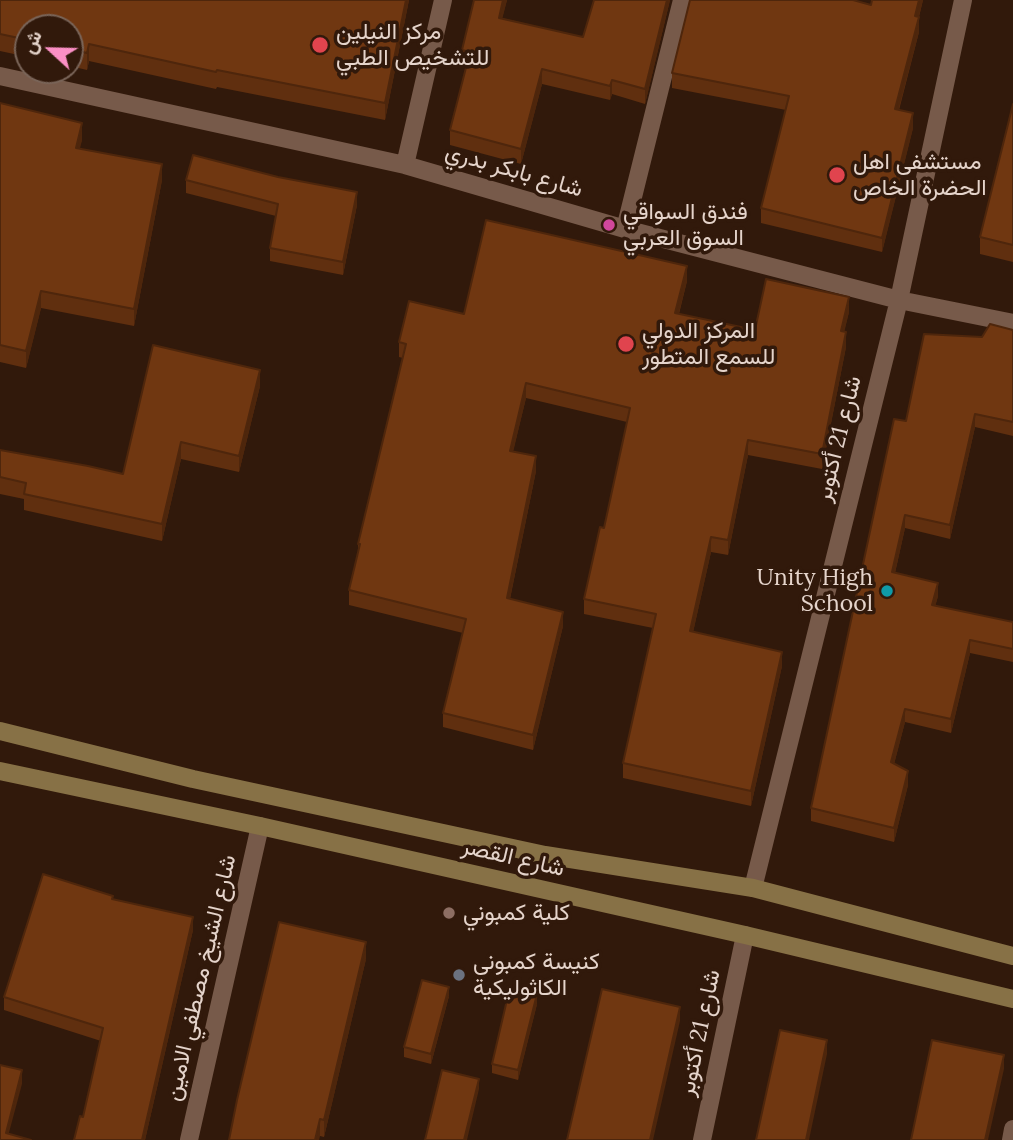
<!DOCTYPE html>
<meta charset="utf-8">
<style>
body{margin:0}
#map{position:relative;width:1013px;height:1140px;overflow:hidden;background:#31190b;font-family:Lora,Vazirmatn,serif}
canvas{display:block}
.north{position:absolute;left:14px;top:14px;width:70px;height:70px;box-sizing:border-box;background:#31190b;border:2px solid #796458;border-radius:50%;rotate:292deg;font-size:19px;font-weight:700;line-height:28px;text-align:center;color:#e5d4cb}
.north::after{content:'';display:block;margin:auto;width:24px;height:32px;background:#fb8fc5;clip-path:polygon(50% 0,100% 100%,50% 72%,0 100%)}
</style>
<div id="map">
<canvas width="1013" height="1140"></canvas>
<div class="north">ش</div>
</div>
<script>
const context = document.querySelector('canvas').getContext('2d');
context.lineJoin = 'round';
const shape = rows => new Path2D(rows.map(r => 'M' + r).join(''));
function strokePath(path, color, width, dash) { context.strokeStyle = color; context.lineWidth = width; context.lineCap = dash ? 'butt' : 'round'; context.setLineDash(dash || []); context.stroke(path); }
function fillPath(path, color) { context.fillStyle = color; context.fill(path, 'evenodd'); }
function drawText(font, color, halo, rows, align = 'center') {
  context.font = font + ' Lora,Vazirmatn,serif'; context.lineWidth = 7; context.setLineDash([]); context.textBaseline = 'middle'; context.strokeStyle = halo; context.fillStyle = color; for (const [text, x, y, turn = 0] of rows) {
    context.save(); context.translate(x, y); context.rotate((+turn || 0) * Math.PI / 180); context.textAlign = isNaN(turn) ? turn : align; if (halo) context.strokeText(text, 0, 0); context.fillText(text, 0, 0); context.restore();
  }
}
strokePath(shape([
 [0,76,405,165,625,229,899,300,1013,323],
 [405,165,443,0],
 [625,229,682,0],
 [753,888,899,300,963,0],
 [189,1140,260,826],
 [702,1140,745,935],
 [1011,1140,1013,1129]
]), '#775a4a', 18);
strokePath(shape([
 [0,731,193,779,545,855,753,888,1013,956],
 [0,771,260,826,745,935,1013,999]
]), '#877146', 18);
fillPath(shape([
 [0,0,409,0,385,120,217,87,216,89,89,61,87,70,70,66,70,28,28,28,28,57,0,51],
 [474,0,507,0,502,18,583,37,594,0,670,0,645,104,612,94,610,100,542,84,521,164,450,145,450,130,466,66,462,65,462,50],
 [872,0,923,0,919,17,919,32,899,110,913,128,882,252,761,223,761,208,786,110,672,88,672,73,871,5],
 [0,103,82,140,79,149,162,180,134,326,41,308,26,368,0,362],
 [1013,104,1013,262,980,254,980,237],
 [278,177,357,205,343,275,270,261,270,248,276,216,186,193,186,180],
 [687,281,679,314,755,330,849,312,844,331,846,347,822,469,748,455,728,555,711,552,693,632,782,666,751,806,623,778,623,763,653,628,584,614,584,599,604,528,627,422,526,398,513,451,536,471,510,599,563,626,533,750,443,727,443,713,463,633,349,605,349,590,358,553,358,544,403,358,399,357,399,342,464,314],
 [1013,330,1013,436,975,427,950,539,905,528,895,573,938,596,935,606,1013,622,1013,662,970,653,951,733,905,722,894,764,908,785,894,842,811,821,811,808,906,421,982,337],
 [260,386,239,472,181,459,162,541,24,510,24,499,0,494,0,450,123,474],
 [113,899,193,930,145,1140,74,1140,83,1117,101,1041,4,1010,4,997],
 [366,959,324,1137,320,1136,229,1140],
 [449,996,431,1064,404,1057,404,1047],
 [537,1004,518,1080,492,1073,492,1064]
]), '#602f0f');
fillPath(shape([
 [406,0,409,0,385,120,385,103],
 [503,0,507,0,499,32,499,18],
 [667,0,670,0,645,104,645,89],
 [919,0,923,0,915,31,915,16],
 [919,17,919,32,895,123,895,109],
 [89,44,89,61,87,70,87,53],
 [542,69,542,84,521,164,521,149],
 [612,80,612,94,610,100,610,86],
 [913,113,913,128,882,252,882,238],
 [82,123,82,140,76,165,76,148],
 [162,164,162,180,134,326,134,309],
 [357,192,357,205,343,275,343,262],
 [687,266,687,281,675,328,675,313],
 [41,291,41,308,26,368,26,351],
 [849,297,849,312,841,346,841,331],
 [846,332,846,347,822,469,822,454],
 [260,370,260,386,239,472,239,456],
 [526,383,526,398,510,465,510,451],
 [975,414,975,427,950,539,950,525],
 [748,440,748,455,728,555,728,540],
 [181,442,181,459,162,541,162,524],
 [536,456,536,471,507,613,507,598],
 [905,515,905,528,892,586,892,572],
 [711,537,711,552,690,646,690,631],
 [938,583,938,596,932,619,932,605],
 [563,612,563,626,533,750,533,735],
 [970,640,970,653,951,733,951,719],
 [782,652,782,666,751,806,751,791],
 [905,709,905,722,891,776,891,762],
 [908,771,908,785,894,842,894,828],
 [193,917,193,930,145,1140,142,1140],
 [366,942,366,959,324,1137,324,1120],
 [449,987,449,996,431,1064,431,1054],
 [537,994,537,1004,518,1080,518,1070],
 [680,1007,680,1021,653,1140,650,1140],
 [827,1040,827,1054,809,1140,806,1140],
 [1004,1055,1004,1069,988,1140,985,1140],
 [22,1070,22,1084,7,1140,6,1133],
 [479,1079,479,1089,467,1140,464,1140],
 [320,1119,320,1136,319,1140,315,1140]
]), '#4e260c');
const building = shape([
 [0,0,406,0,385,103,217,70,216,72,89,44,87,53,70,49,70,28,28,28,28,40,0,34,0,0],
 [474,0,503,0,499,18,583,37,594,0,667,0,645,89,612,80,610,86,542,69,521,149,450,130,470,52,462,50,474,0],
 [690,0,853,0,871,5,872,0,919,0,915,16,919,17,895,109,913,113,882,238,761,208,789,96,672,73,690,0],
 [0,103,82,123,76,148,162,164,134,309,41,291,26,351,0,345,0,103],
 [1013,104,1013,245,980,237,1013,104],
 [193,155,278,177,357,192,343,262,270,248,278,204,186,180,193,155],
 [486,220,687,266,675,313,755,330,766,279,849,297,841,331,846,332,822,454,748,440,728,540,711,537,690,631,782,652,751,791,623,763,656,614,584,599,600,527,604,528,630,408,526,383,510,451,536,456,507,598,563,612,533,735,443,713,466,619,349,590,360,544,358,544,406,344,399,342,409,301,464,314,486,220],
 [990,324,1013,330,1013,422,975,414,950,525,905,515,892,572,938,583,932,605,1013,622,1013,649,970,640,951,719,905,709,891,762,908,771,894,828,811,808,894,419,906,421,924,334,982,337,990,324],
 [153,345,260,370,239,456,181,442,162,524,24,494,26,483,0,477,0,450,88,466,123,474,153,345],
 [43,874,113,896,112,899,193,917,142,1140,74,1140,80,1116,83,1117,103,1028,4,997,43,874],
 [279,922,366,942,324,1120,320,1119,315,1140,229,1140,237,1100,279,922],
 [422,980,449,987,431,1054,404,1047,422,980],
 [510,987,537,994,518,1070,492,1064,510,987],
 [602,989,680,1007,650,1140,567,1140,602,989],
 [780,1030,827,1040,806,1140,756,1140,780,1030],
 [932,1040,1004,1055,985,1140,911,1140,932,1040],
 [0,1065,22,1070,6,1133,31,1140,0,1140,0,1065],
 [442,1070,479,1079,464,1140,425,1140,442,1070]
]);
fillPath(building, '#703711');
strokePath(building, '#4e260c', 2);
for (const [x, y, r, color] of [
 [320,45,9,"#e0444e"],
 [837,175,9,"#e0444e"],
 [609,225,7,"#d1479c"],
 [626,344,9,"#e0444e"],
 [887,591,7,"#0f9aa8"],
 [449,913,7,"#8d6e63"],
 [459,975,7,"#6b7280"]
]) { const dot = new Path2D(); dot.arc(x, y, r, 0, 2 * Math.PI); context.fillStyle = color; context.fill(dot); strokePath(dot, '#31190b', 2.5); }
drawText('23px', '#e5d4cb', '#31190b', [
 ["مركز النيلين",336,32],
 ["للتشخيص الطبي",336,58],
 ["مستشفى اهل",853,162],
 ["الحضرة الخاص",853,188],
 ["فندق السواقي",623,212],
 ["السوق العربي",623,238],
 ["المركز الدولي",642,331],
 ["للسمع المتطور",642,357],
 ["Unity High",873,578,"right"],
 ["School",873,604,"right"],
 ["كلية كمبوني",463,913],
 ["كنيسة كمبوني",473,962],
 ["الكاثوليكية",473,988]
], 'left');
drawText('23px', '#e5d4cb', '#31190b', [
 ["شارع بابكر بدري",514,171,16],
 ["شارع 21 أكتوبر",839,439,-76],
 ["شارع القصر",513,858,13],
 ["شارع الشيخ مصطفي الامين",201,978,-77],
 ["شارع 21 أكتوبر",700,1033,-78]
]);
</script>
